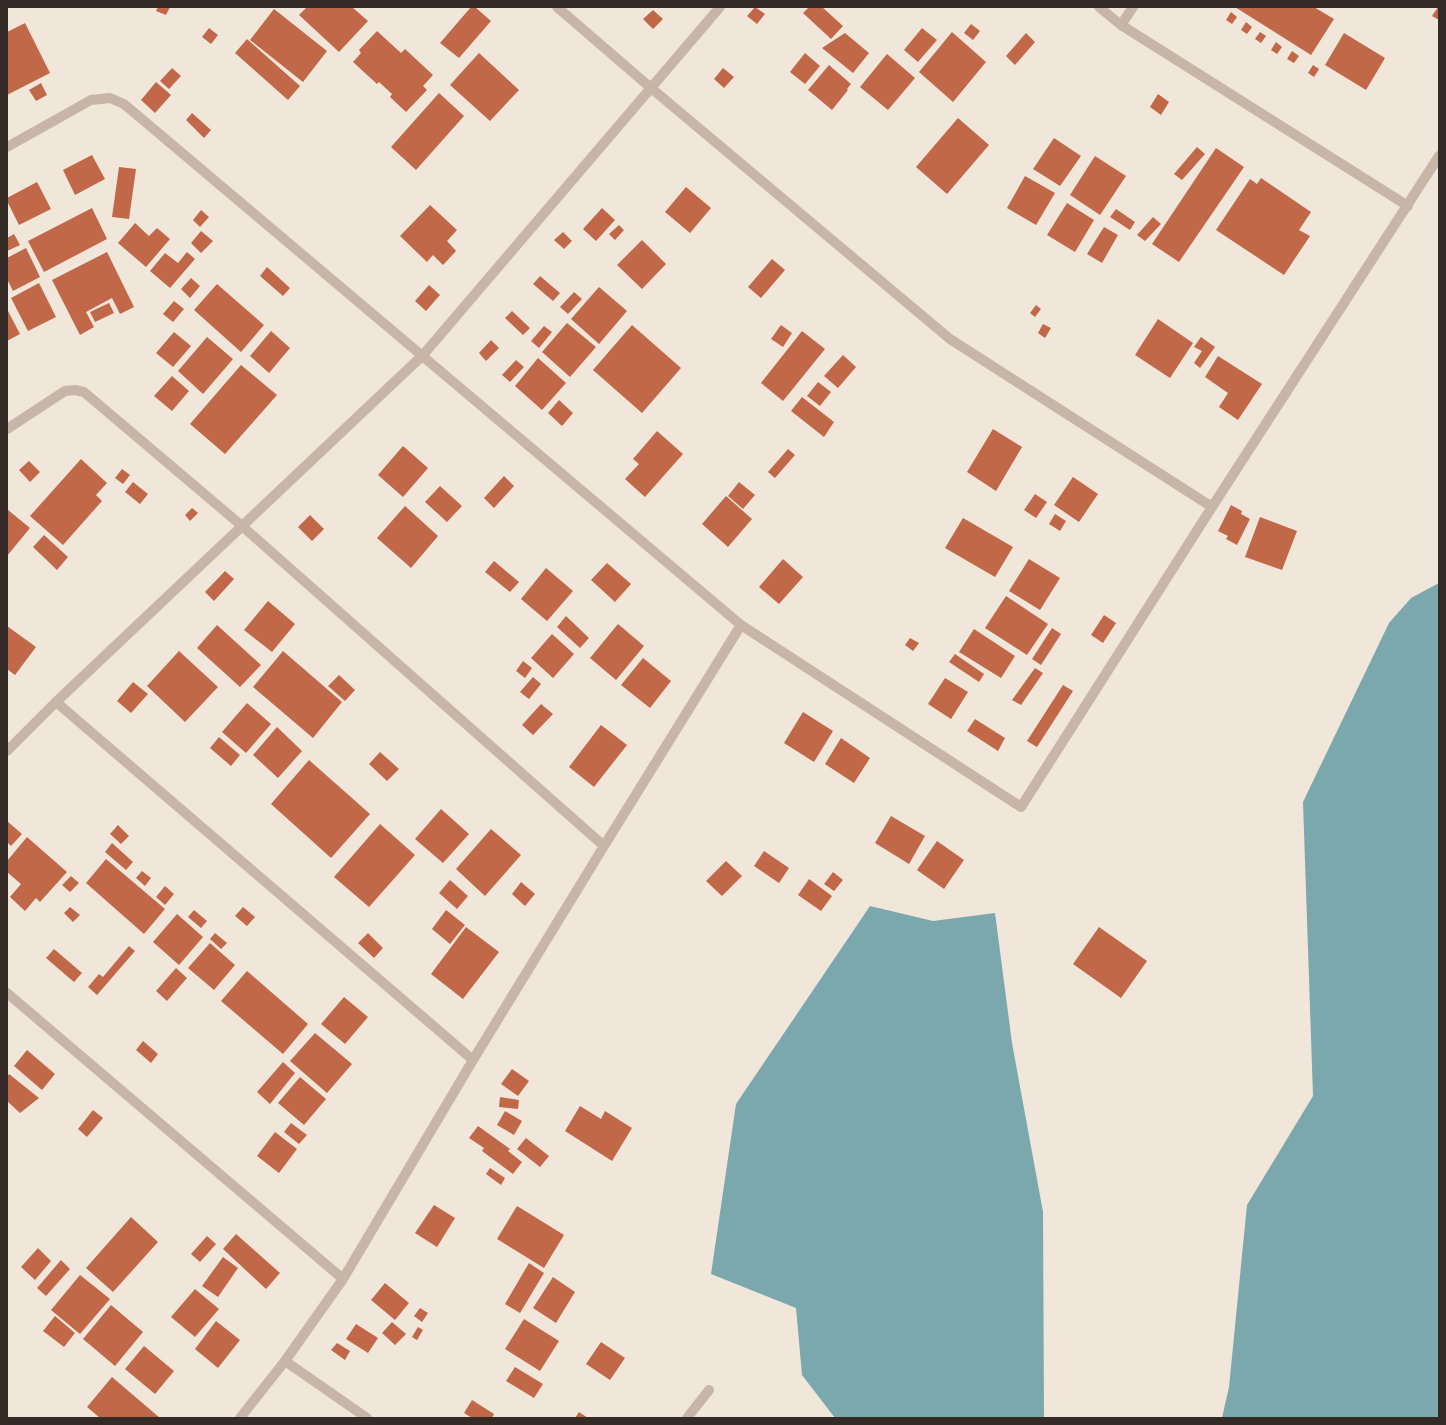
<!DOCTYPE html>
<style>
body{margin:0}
#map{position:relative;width:1446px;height:1425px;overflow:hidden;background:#f0e6da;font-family:Raleway,sans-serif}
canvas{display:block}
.frame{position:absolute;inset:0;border:8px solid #342b27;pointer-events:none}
</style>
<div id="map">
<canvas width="1446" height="1425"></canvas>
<div class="frame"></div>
</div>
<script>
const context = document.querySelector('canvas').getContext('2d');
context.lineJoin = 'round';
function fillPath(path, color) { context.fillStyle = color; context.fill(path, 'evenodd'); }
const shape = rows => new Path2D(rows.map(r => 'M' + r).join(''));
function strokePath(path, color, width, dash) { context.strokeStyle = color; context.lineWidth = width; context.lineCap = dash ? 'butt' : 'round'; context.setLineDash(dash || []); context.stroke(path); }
fillPath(shape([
 [1439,583,1439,1418,1222,1418,1229,1387,1247,1205,1313,1096,1303,802,1389,623,1411,598],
 [870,906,933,921,995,913,1012,1043,1043,1212,1044,1418,835,1418,802,1375,796,1308,711,1274,736,1104]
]), '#7aa8ac');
fillPath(shape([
 [158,7,170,7,166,15,156,11],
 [307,7,352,7,368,21,339,52,299,15],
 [471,7,475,7,491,21,459,58,440,43],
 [755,7,765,14,757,24,747,16],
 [809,7,822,7,843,26,831,39,803,13],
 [1235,7,1314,7,1334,19,1311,55],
 [1438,7,1439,7,1439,20,1432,16],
 [274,9,327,51,303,82,250,40],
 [653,10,663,19,653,29,643,19],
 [1231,12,1237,17,1232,24,1226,20],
 [1246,22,1252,27,1247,34,1241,30],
 [25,23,50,73,7,95,7,32],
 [971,24,980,31,973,40,964,33],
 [209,28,218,35,211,44,202,37],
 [922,28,937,40,918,62,904,50],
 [377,31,401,53,405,49,433,75,423,86,427,90,406,112,390,97,392,94,379,82,377,84,353,62,361,53,359,50],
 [952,32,986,62,953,102,919,72],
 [1260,32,1266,36,1261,43,1255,39],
 [845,33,869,53,853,73,822,48],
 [1026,33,1035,42,1015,65,1006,56],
 [1344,33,1385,58,1366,90,1325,65],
 [247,39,300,86,288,100,235,53],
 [1276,42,1282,47,1277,54,1271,50],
 [1292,51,1299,56,1294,63,1287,59],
 [479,53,519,90,490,121,450,85],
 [805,53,820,66,805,84,790,72],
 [887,54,915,78,888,110,860,87],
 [829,65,851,84,847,89,848,90,832,110,808,90],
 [1313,65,1319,69,1314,77,1308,73],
 [172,68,181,76,169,89,160,81],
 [723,68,734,77,724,88,714,79],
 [156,82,171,95,155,113,141,100],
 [41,83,47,95,36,101,29,90],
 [439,93,464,116,416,170,391,147],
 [1158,94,1169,102,1161,115,1150,107],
 [192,113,211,130,204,138,186,120],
 [958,118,989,145,947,194,916,167],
 [1054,138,1081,156,1060,186,1033,169],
 [1197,147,1205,154,1182,180,1174,174],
 [1216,148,1244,167,1179,262,1152,244],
 [92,155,105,179,75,195,63,170],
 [1095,156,1126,176,1100,215,1070,195],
 [119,167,136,169,129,219,112,217],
 [1025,176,1055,193,1036,225,1007,208],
 [1261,178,1311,212,1299,230,1310,236,1284,275,1216,230,1250,179,1257,184],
 [37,182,51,209,19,225,7,201,7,198],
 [686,187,711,208,690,233,665,212],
 [1067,203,1094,220,1075,252,1047,235],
 [430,205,457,230,447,241,456,251,443,265,433,255,427,262,400,236],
 [92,208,107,239,44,272,28,241],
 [602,208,615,220,596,241,583,229],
 [1116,209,1135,222,1130,230,1110,217],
 [201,210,209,217,200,227,193,220],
 [1153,217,1161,224,1145,241,1137,235],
 [135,223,149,236,157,228,170,239,146,267,118,243],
 [619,225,624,230,615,240,609,234],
 [1104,227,1118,235,1102,263,1087,254],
 [201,231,213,241,201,253,191,243],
 [563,232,572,241,564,249,554,240],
 [14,234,20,245,7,251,7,238],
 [642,240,666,264,642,289,617,265],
 [26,248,40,277,13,291,7,279,7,258],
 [107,252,134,307,120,314,112,298,86,312,94,327,80,335,52,280],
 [187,252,195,259,170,288,150,271,165,253,178,263],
 [772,259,785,270,761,298,748,287],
 [267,267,290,288,283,296,260,276],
 [540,276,560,293,553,301,533,284],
 [191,278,200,286,190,298,181,289],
 [39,283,56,317,28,331,11,298],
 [217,284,264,325,241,352,194,310],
 [429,285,440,295,426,311,415,301],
 [599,287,627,311,599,344,571,319],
 [574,292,582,299,568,314,560,307],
 [174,301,184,309,173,322,163,314],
 [109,303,114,313,95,322,90,312],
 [1036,305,1041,309,1035,317,1030,313],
 [7,309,20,334,7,341],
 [512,311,530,328,523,335,505,318],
 [1158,319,1193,343,1170,378,1135,355],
 [567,323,596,347,570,377,542,352],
 [1043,324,1051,328,1045,338,1038,333],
 [632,325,681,368,642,413,593,370],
 [781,325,792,333,783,347,771,339],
 [544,326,552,332,539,348,531,341],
 [271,331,290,348,269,373,250,356],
 [802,331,825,349,783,401,761,383],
 [174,332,191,346,173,367,156,353],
 [207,337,233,359,203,394,178,371],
 [1201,337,1215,347,1200,368,1194,363,1202,351,1194,347],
 [491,340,499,348,486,361,479,353],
 [843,355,856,367,838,388,824,376],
 [1218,356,1262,384,1238,420,1219,407,1228,393,1205,377],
 [538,358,566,383,542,410,515,386],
 [516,360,524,367,510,382,502,375],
 [241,365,277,395,225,454,190,424],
 [172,376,189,391,172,411,154,396],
 [818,382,831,392,820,406,807,396],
 [802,397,834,422,824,437,791,411],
 [559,400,573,413,562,426,548,413],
 [993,429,1022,447,996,491,967,472],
 [657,431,683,454,645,497,625,479,639,464,633,459],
 [403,446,428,468,403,497,378,475],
 [788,449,795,455,775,478,768,472],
 [81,459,107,483,96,495,102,501,63,545,30,516],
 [29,461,40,472,30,482,19,470],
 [122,469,130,475,123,484,115,478],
 [504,476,514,486,494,508,484,498],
 [1073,477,1098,494,1079,522,1054,505],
 [133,482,148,494,140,504,125,492],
 [739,482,755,495,743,509,728,496],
 [440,486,462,506,447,522,425,502],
 [1035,494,1047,502,1036,518,1024,510],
 [726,496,752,519,728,547,702,524],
 [1231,505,1242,511,1241,514,1250,519,1237,545,1226,539,1228,536,1218,531],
 [405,506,438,536,411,568,377,538],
 [192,508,198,513,190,521,185,515],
 [8,510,30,528,7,556,7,511],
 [1055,514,1066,521,1060,531,1049,524],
 [310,515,324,529,312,541,298,527],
 [1260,517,1297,531,1282,570,1245,557],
 [963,518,1013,547,995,577,945,548],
 [44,535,68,557,57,570,33,547],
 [783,559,803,577,779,604,759,587],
 [1029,559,1060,578,1040,610,1009,591],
 [494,561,519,582,510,592,485,572],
 [607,563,631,584,615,602,591,580],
 [546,568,573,591,547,621,521,599],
 [225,571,234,579,214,601,205,592],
 [1006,596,1048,624,1027,655,985,628],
 [268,601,295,624,272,652,244,630],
 [1104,615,1116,623,1103,643,1091,635],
 [566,616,589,638,580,648,557,627],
 [618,624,644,646,616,680,590,658],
 [217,625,261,665,240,687,197,648],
 [7,626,36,647,15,675,7,669],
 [1052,628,1061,634,1041,665,1032,659],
 [974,629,1015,656,1001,678,959,652],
 [552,634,574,654,553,678,531,658],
 [910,638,919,643,913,651,905,645],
 [179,651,218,687,185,722,147,686],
 [283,651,342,702,313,738,253,687],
 [955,654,984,674,979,682,949,662],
 [643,658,671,681,650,708,621,685],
 [523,661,532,668,525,678,516,671],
 [1035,668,1043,673,1021,705,1012,700],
 [339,675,355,690,345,701,328,686],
 [533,677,541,684,529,699,520,692],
 [945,678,968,692,951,719,928,704],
 [133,682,148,694,131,713,117,701],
 [1063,685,1073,691,1037,747,1027,741],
 [247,703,271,724,246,753,222,732],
 [541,704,553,714,533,735,522,725],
 [803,712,833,731,814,762,784,743],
 [975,719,1005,738,998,751,967,731],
 [601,725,627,745,594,787,569,767],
 [277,727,302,751,278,778,253,755],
 [219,737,240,755,231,766,210,748],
 [841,738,870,758,854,783,825,764],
 [380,752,399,769,387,781,369,764],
 [309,760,370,814,331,858,271,804],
 [441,809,469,834,443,863,415,839],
 [891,816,925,836,909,864,875,843],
 [7,821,22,834,11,846,7,842],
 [380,824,415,855,369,907,334,877],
 [118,825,129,836,121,844,110,834],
 [491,829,521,855,485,896,456,869],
 [27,837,67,872,40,902,36,898,25,911,10,897,21,884,7,872,7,861],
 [937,841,964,860,944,889,917,870],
 [112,843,133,862,126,870,105,852],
 [764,851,789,868,779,883,754,866],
 [106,859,165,909,144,934,86,883],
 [726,861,742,876,722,896,706,881],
 [142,871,151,878,145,886,136,878],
 [833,872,843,880,834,891,824,884],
 [71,876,79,883,70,892,62,885],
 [809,879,832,896,821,911,798,895],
 [450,880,468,896,457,909,439,893],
 [521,882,535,894,525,906,512,894],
 [165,886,174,894,165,905,156,897],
 [70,907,80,915,73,922,64,913],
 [243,907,255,917,247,926,235,916],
 [194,910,207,921,201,928,188,917],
 [446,910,465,925,450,944,432,929],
 [177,914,203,937,179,965,153,942],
 [466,927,499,952,463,999,431,974],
 [1099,927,1147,961,1121,998,1073,964],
 [215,933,227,943,221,949,210,939],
 [368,933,383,948,374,958,358,943],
 [210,943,235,965,214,990,188,968],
 [129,946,135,951,97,995,88,987,99,974,103,977],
 [54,949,82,973,74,982,46,958],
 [176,968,187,978,167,1001,156,991],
 [247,971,308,1024,283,1054,221,1001],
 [344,997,368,1017,345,1044,321,1024],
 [315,1033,352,1064,327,1093,290,1061],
 [143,1041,158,1054,151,1063,136,1050],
 [27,1050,55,1074,42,1090,14,1066],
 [283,1062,295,1073,270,1104,257,1092],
 [512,1069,529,1081,518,1096,501,1084],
 [9,1074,39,1098,20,1113,7,1101,7,1077],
 [300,1077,326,1099,304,1125,278,1103],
 [500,1097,519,1100,518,1109,499,1107],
 [580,1106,601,1119,605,1111,632,1128,612,1161,565,1131],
 [93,1110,103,1118,87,1137,78,1129],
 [505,1111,522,1121,514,1135,497,1125],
 [291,1123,307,1135,299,1144,284,1132],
 [478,1126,510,1149,508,1151,522,1162,513,1174,482,1151,484,1148,469,1138],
 [275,1132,297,1149,279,1173,257,1156],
 [526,1138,549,1156,540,1167,517,1149],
 [490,1168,505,1178,501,1185,486,1174],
 [434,1205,455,1218,437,1247,415,1233],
 [517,1206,564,1235,544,1268,497,1239],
 [131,1217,158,1242,113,1292,86,1268],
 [236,1234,280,1273,266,1289,223,1249],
 [207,1236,216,1244,200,1262,191,1254],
 [38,1248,51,1261,35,1280,21,1267],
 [223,1257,238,1268,218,1297,202,1286],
 [61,1260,70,1269,46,1296,37,1288],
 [529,1263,544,1273,520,1313,505,1304],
 [80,1275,110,1299,80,1334,51,1310],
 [553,1277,575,1292,556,1323,533,1308],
 [385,1283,409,1303,395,1320,371,1300],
 [195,1289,219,1309,195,1337,171,1317],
 [111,1305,143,1332,115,1366,83,1339],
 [420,1308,428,1313,422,1322,414,1316],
 [55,1316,75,1333,64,1347,43,1331],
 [524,1319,559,1341,540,1371,505,1349],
 [216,1321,240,1340,218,1368,195,1349],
 [392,1322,406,1334,395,1345,382,1333],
 [356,1324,378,1338,368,1353,346,1339],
 [418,1327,423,1330,417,1340,412,1337],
 [601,1342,625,1358,610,1380,586,1364],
 [337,1343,350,1351,345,1360,331,1350],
 [144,1346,174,1371,155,1394,125,1369],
 [515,1367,543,1384,534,1398,506,1381],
 [112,1377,160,1418,100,1418,87,1407],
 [472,1400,494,1414,492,1418,472,1418,464,1413],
 [579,1412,588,1418,575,1418]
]), '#c06848');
strokePath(shape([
 [557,7,651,88,950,339,1212,507],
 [1099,7,1121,25,1408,206],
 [1121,25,1133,7],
 [7,147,91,100,110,98,124,104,741,625,1021,807,1212,507,1439,156],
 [7,429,65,391,75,390,84,392,242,526,604,846],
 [56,702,473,1060],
 [7,751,56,702,423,355,720,7],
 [7,993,343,1279],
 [285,1361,367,1418],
 [240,1418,285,1361,343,1279,473,1060,604,846,741,625],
 [687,1418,709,1390]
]), '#c7b6a7', 10);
</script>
